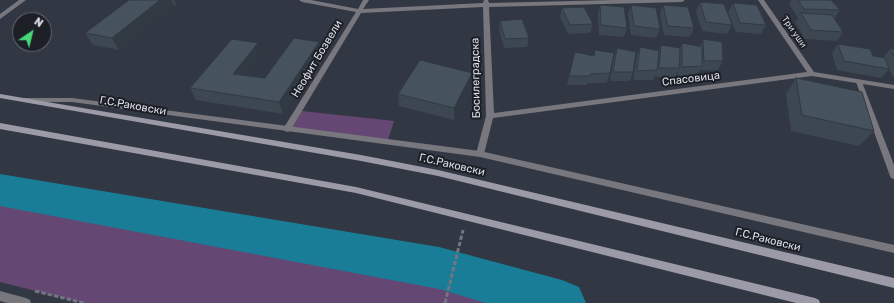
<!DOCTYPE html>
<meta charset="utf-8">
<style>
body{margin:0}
#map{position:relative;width:894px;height:303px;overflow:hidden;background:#323744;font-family:Rubik,sans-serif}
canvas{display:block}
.north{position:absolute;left:12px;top:12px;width:40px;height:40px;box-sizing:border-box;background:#1c1f25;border:1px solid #696c73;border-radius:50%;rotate:35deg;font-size:11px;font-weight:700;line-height:16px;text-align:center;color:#dcdfe8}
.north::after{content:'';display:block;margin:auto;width:14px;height:18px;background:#46d779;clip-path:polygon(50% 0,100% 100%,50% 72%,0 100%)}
</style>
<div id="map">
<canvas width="894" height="303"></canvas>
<div class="north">N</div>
</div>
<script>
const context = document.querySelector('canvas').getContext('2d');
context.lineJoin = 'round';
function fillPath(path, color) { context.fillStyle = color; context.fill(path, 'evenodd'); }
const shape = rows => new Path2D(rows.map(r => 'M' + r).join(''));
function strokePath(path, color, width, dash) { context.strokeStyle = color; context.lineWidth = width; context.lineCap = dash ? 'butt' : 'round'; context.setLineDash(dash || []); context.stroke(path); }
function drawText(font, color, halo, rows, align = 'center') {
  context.font = font + ' Rubik,sans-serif'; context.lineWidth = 4; context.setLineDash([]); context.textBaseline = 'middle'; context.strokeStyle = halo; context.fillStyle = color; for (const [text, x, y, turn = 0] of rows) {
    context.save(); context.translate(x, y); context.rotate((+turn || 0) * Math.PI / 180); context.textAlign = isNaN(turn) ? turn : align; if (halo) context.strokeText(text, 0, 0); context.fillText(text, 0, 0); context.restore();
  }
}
fillPath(shape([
 [302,111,394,121,388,140,292,127],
 [0,189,439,268,562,303,84,303,0,282]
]), '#654774');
fillPath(shape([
 [0,174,439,247,562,280,579,287,586,303,486,303,439,289,0,206,0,174]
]), '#197d97');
strokePath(shape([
 [35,291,84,303],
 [445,303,463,230]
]), '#727682', 3, [4.5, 2]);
fillPath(shape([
 [857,80,859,80,862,82,894,165,894,179,891,178,890,176,856,82,857,80],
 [23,98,72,98,480,151,894,245,894,253,480,157,72,102,26,102,22,100,23,98]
]), '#78777e');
fillPath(shape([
 [19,0,26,0,0,19,0,14,19,0],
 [299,0,311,0,358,9,363,0,369,0,363,9,483,3,484,0,488,0,489,3,614,0,685,0,682,2,489,7,494,113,807,72,758,0,764,0,814,72,894,85,894,89,812,76,493,118,484,154,480,157,476,154,486,116,483,7,361,13,290,131,287,132,283,129,356,12,302,2,299,0],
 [0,291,26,298,30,300,31,303,8,303,0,301,0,291]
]), '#78777e');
fillPath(shape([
 [0,94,361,155,438,170,894,278,894,288,438,176,361,161,0,98,0,94],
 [0,123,356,187,815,298,819,300,820,303,796,303,356,193,0,129,0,123]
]), '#9b9aa6');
fillPath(shape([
 [129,0,184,0,177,5,174,5,119,50,93,45,85,33],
 [791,0,831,0,840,10,834,19,843,32,837,41,805,39,795,22,798,18,789,4],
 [700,2,732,25,727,34,702,31,696,11],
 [733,3,766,25,761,34,736,32,728,12],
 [600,5,627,28,624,37,599,35,598,14],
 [631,5,660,29,656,38,631,35,628,14],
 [663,5,694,28,690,37,664,35,660,14],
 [562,8,593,24,590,33,568,34,560,17],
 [500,21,529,38,527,47,504,48,499,30],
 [703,39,723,61,718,70,700,70,697,75,678,76,678,71,675,77,655,77,656,73,653,80,633,80,637,56,640,47,659,51,661,45,680,49,682,43,700,47],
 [838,44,873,56,883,58,890,49,894,49,894,76,892,76,889,69,881,78,837,70,832,53],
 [617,48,633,72,630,81,610,81,614,57],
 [575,52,610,73,607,83,587,83,587,85,567,85],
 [322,54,283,114,196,100,190,88,262,55,246,75,265,78],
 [472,73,472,85,454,120,399,106,398,94],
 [796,78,874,131,859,146,791,131,786,94]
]), '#3c4751');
fillPath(shape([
 [160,0,171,0,174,5,119,50,112,38],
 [174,0,184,0,177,5],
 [319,42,322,54,283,114,279,102],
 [258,43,262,55,238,86,233,74],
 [472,73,472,85,454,120,454,108]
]), '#313a42');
const building = shape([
 [129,0,160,0,112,38,85,33,129,0],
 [798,0,831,0,840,10,804,9,798,0],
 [700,2,724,4,732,25,706,22,700,2],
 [733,3,757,5,766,25,740,23,733,3],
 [600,5,624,7,627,28,601,25,600,5],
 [631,5,656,8,660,29,634,26,631,5],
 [663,5,688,7,694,28,668,26,663,5],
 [584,7,593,24,570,25,562,8,584,7],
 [801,13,832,15,843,32,811,30,801,13],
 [522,19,529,38,505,39,500,21,522,19],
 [294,38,319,42,279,102,190,88,232,39,258,43,233,74,265,78,294,38],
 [703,39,722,42,723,61,704,61,703,39],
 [682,43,702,47,702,66,682,67,682,43],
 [838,44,870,49,873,56,885,58,889,69,844,61,838,44],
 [661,45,680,48,679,68,659,68,661,45],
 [640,47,659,51,657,70,637,71,640,47],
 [617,48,636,52,633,72,613,72,617,48],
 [890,49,894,49,894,56,890,49],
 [595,50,614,53,610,73,590,74,589,76,569,76,575,52,594,56,595,50],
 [420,60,472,73,454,108,398,94,420,60],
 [796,78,862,92,874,131,802,115,796,78]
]);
fillPath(building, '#46535e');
strokePath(building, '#313a42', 1);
drawText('9px', '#dcdfe8', '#1c1f25', [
 ["Три уши",794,32,55]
]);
drawText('11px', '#dcdfe8', '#1c1f25', [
 ["Неофит Бозвели",317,59,-59],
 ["Босилеградска",476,78,-91],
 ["Спасовица",691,79,-7],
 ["Г.С.Раковски",133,106,10],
 ["Г.С.Раковски",452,165,13],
 ["Г.С.Раковски",768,240,14]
]);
</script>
